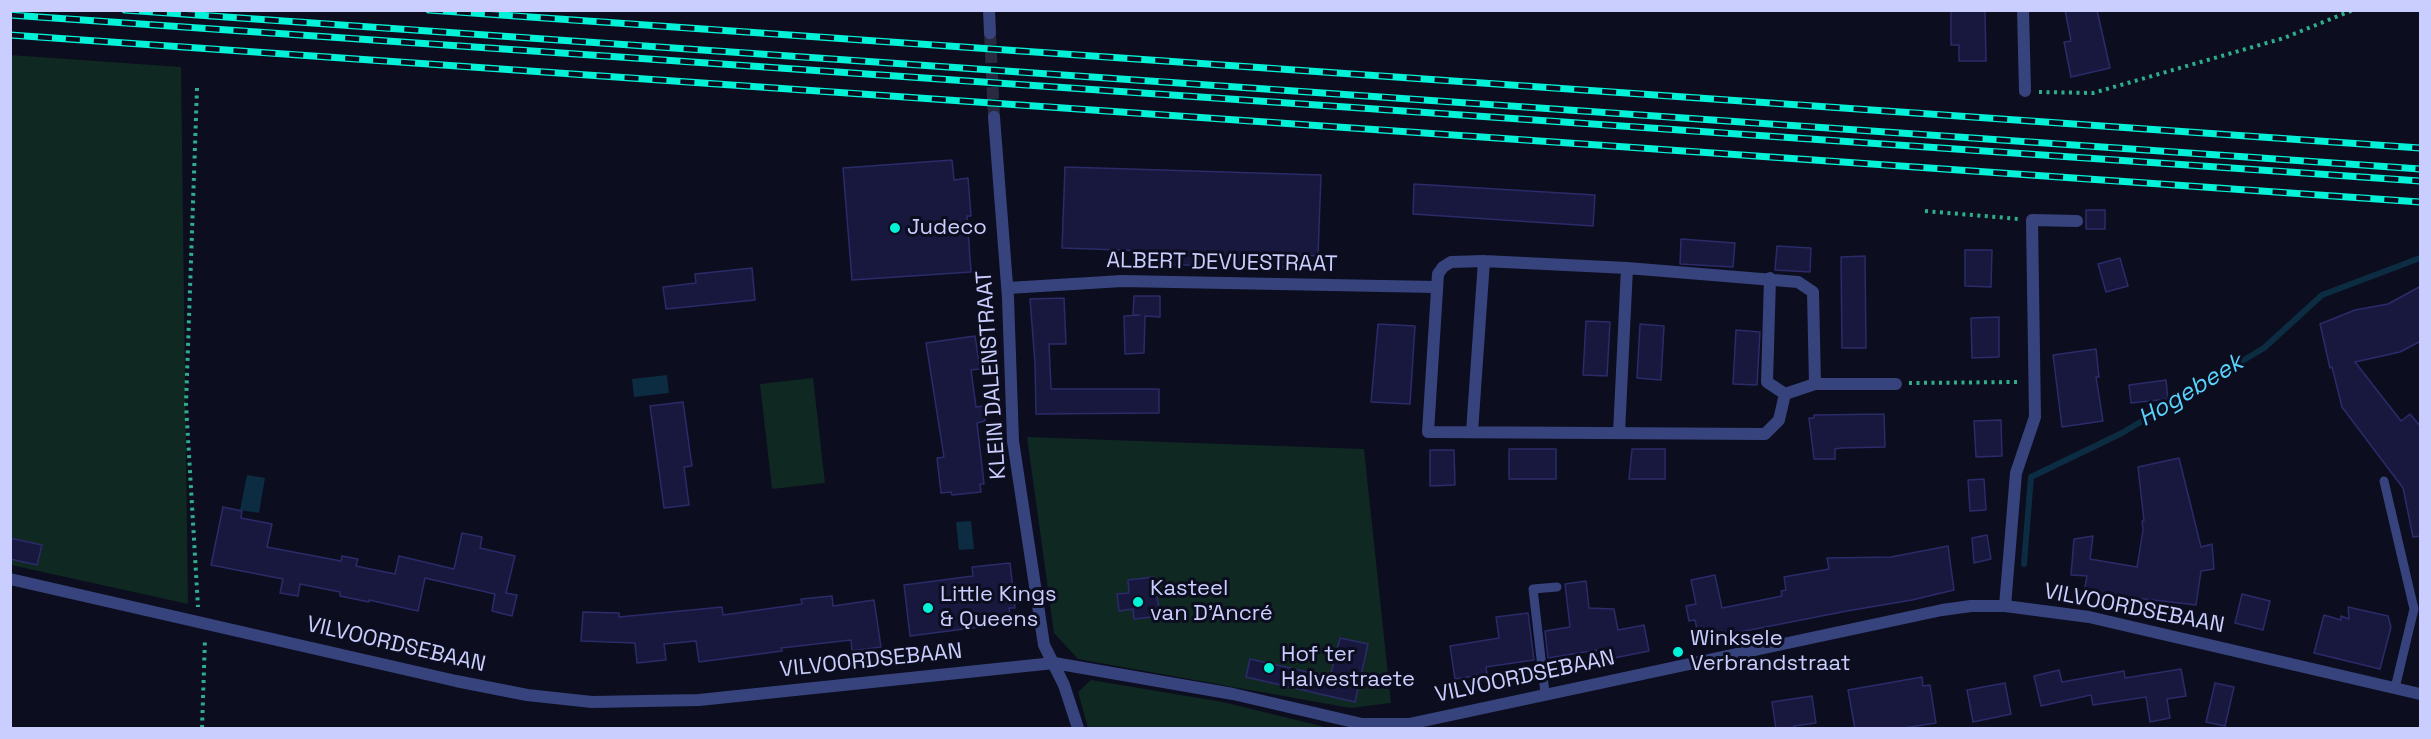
<!DOCTYPE html>
<meta charset="utf-8">
<style>
body{margin:0}
#map{position:relative;width:2431px;height:739px;overflow:hidden;background:#0c0d1e;font-family:"Space Grotesk",sans-serif}
canvas{display:block}
.frame{position:absolute;inset:0;border:12px solid #cacefe;pointer-events:none}
</style>
<div id="map">
<canvas width="2431" height="739"></canvas>
<div class="frame"></div>
</div>
<script>
const context = document.querySelector('canvas').getContext('2d');
context.lineJoin = 'round';
function fillPath(path, color) { context.fillStyle = color; context.fill(path, 'evenodd'); }
const shape = rows => new Path2D(rows.map(r => 'M' + r).join(''));
function strokePath(path, color, width, dash) { context.strokeStyle = color; context.lineWidth = width; context.lineCap = dash ? 'butt' : 'round'; context.setLineDash(dash || []); context.stroke(path); }
function drawText(font, color, halo, rows, align = 'center') {
  context.font = font + ' "Space Grotesk",sans-serif'; context.lineWidth = 6; context.setLineDash([]); context.textBaseline = 'middle'; context.strokeStyle = halo; context.fillStyle = color; for (const [text, x, y, turn = 0] of rows) {
    context.save(); context.translate(x, y); context.rotate((+turn || 0) * Math.PI / 180); context.textAlign = isNaN(turn) ? turn : align; if (halo) context.strokeText(text, 0, 0); context.fillText(text, 0, 0); context.restore();
  }
}
fillPath(shape([
 [10,55,181,67,188,604,11,565],
 [813,378,825,483,772,489,760,384],
 [1027,437,1364,449,1391,703,1350,708,1078,659,1054,633],
 [1091,680,1223,702,1329,728,1088,728,1078,692]
]), '#0f2822');
fillPath(shape([
 [667,375,669,393,634,397,632,379],
 [247,475,265,478,259,513,240,510],
 [971,521,974,549,959,550,956,522]
]), '#0c2c42');
strokePath(shape([
 [2024,564,2031,477,2122,433,2264,348,2322,295,2420,258]
]), '#0c2c42', 6);
const building = shape([
 [1951,10,1985,10,1986,61,1959,61,1959,45,1951,45,1951,10],
 [2065,10,2097,10,2110,68,2071,77,2064,42,2071,41,2065,10],
 [952,160,954,180,968,178,971,216,967,216,971,272,852,280,843,168,952,160],
 [1065,167,1321,175,1318,256,1300,255,1300,268,1147,264,1147,251,1062,248,1065,167],
 [1414,184,1595,195,1593,226,1413,214,1414,184],
 [2086,210,2105,210,2105,229,2086,229,2086,210],
 [1681,239,1735,243,1733,267,1680,264,1681,239],
 [1777,246,1811,248,1810,272,1775,270,1777,246],
 [1965,250,1992,250,1991,287,1965,286,1965,250],
 [1865,256,1866,348,1842,348,1841,257,1865,256],
 [2120,258,2128,286,2106,292,2098,264,2120,258],
 [752,268,755,300,666,309,663,287,696,283,695,274,752,268],
 [2421,286,2421,341,2400,352,2355,362,2401,421,2410,414,2421,427,2421,536,2413,537,2403,488,2342,407,2332,367,2330,368,2320,324,2355,310,2388,304,2421,286],
 [1134,296,1160,296,1160,317,1145,316,1144,353,1125,354,1124,316,1140,315,1133,315,1134,296],
 [1064,298,1066,344,1049,344,1051,389,1159,389,1159,413,1036,414,1035,363,1030,299,1064,298],
 [1999,317,1999,357,1972,358,1971,318,1999,317],
 [1586,321,1610,322,1607,376,1583,375,1586,321],
 [1378,324,1415,326,1410,404,1371,402,1378,324],
 [1640,324,1664,326,1661,380,1637,378,1640,324],
 [1736,330,1760,332,1757,385,1733,384,1736,330],
 [975,336,980,369,971,370,976,407,983,406,985,421,977,423,984,484,980,484,981,492,952,495,951,492,941,493,937,458,944,457,926,343,975,336],
 [2096,349,2099,377,2096,377,2103,421,2062,427,2053,355,2096,349],
 [2166,380,2168,399,2131,403,2129,385,2166,380],
 [683,402,692,466,684,467,689,505,664,508,650,406,683,402],
 [1884,414,1885,447,1841,448,1835,449,1835,459,1814,459,1809,418,1814,418,1814,415,1884,414],
 [2001,420,2002,456,1976,457,1974,421,2001,420],
 [1509,449,1556,449,1556,479,1509,479,1509,449],
 [1632,449,1665,449,1665,479,1629,479,1632,449],
 [1430,450,1454,450,1455,485,1430,486,1430,450],
 [2179,458,2201,547,2212,544,2214,569,2201,571,2196,605,2084,592,2087,576,2071,575,2074,539,2093,536,2090,559,2137,567,2143,530,2142,521,2144,521,2138,467,2179,458],
 [1984,479,1986,510,1970,511,1968,480,1984,479],
 [223,507,242,511,241,518,272,524,267,547,341,561,342,556,358,559,356,566,395,574,399,556,454,569,462,533,482,537,480,548,515,556,506,593,517,595,512,616,492,611,495,594,425,578,418,611,369,600,369,602,340,596,340,592,300,584,298,596,280,593,283,579,211,565,223,507],
 [1987,535,1991,559,1974,563,1972,538,1987,535],
 [10,538,42,545,37,565,10,559,10,538],
 [1948,546,1954,590,1912,600,1847,611,1699,640,1695,620,1689,621,1686,606,1696,604,1691,580,1715,575,1722,608,1782,596,1781,591,1786,590,1784,577,1829,569,1827,558,1891,557,1948,546],
 [1010,563,1015,608,1009,608,1011,623,910,636,904,585,973,576,972,567,1010,563],
 [1154,577,1160,616,1134,619,1133,609,1119,611,1117,594,1129,593,1128,580,1154,577],
 [1586,581,1589,608,1614,609,1618,630,1644,625,1649,651,1599,661,1597,650,1548,658,1545,631,1570,627,1565,584,1586,581],
 [2242,594,2270,601,2263,630,2235,623,2242,594],
 [832,596,833,606,874,600,881,647,852,651,851,640,781,648,782,651,699,662,696,641,664,644,666,660,637,663,635,643,581,641,583,612,619,613,619,617,722,607,723,615,802,604,801,599,832,596],
 [2348,607,2388,616,2391,627,2380,669,2314,653,2324,615,2341,620,2341,616,2349,619,2348,607],
 [1528,613,1534,660,1486,667,1487,674,1455,679,1450,646,1499,638,1496,617,1528,613],
 [1340,638,1368,644,1355,702,1246,677,1250,659,1330,677,1340,638],
 [2181,669,2186,696,2167,699,2170,718,2150,722,2146,697,2093,705,2091,695,2041,706,2034,676,2059,670,2062,682,2124,671,2125,678,2181,669],
 [1922,677,1923,686,1930,685,1936,723,1897,729,1855,729,1848,690,1922,677],
 [2005,683,2011,714,1973,722,1967,690,2005,683],
 [2215,683,2234,687,2225,726,2206,722,2215,683],
 [1812,696,1816,723,1794,726,1794,729,1776,729,1772,702,1812,696]
]);
fillPath(building, '#18183f');
strokePath(building, '#2b2b6a', 1.5);
strokePath(shape([
 [990,33,994,117]
]), '#282a40', 12, [12, 6]);
strokePath(shape([
 [197,88,186,404,198,607],
 [2039,92,2093,93,2284,38,2353,10],
 [1925,211,2019,219],
 [1909,383,2019,382],
 [202,728,205,639]
]), '#2eae8c', 4, [3, 4.5]);
strokePath(shape([
 [2384,481,2414,609,2395,688],
 [1545,693,1533,589,1557,587]
]), '#37437d', 9);
strokePath(shape([
 [989,10,990,33],
 [2023,10,2025,91],
 [994,117,1008,298,1013,441,1044,645,1064,685,1078,728],
 [1770,278,1767,382,1785,394],
 [1008,288,1122,281,1435,287],
 [1815,384,1813,292,1798,282,1627,268,1484,261,1451,262,1443,267,1438,274,1428,432,1765,434,1779,420,1785,394,1815,384,1896,384],
 [1472,432,1484,261],
 [1619,433,1627,268],
 [2005,606,2016,473,2035,417,2032,220,2077,221]
]), '#37437d', 12);
strokePath(shape([
 [10,579,456,681,527,695,592,702,699,700,1054,663,1233,694,1362,724,1409,724,1942,610,1971,606,2005,606,2089,617,2420,694]
]), '#37437d', 12);
const rail = shape([
 [125,10,2420,169],
 [429,10,2420,148],
 [10,15,2420,181],
 [10,35,2420,202]
]);
strokePath(rail, '#03f2d8', 7);
strokePath(rail, '#0c0d1e', 4.5, [14]);
for (const [x, y, r, color] of [
 [895,228,6,"#03f2d8"],
 [1138,602,6,"#03f2d8"],
 [928,608,6,"#03f2d8"],
 [1678,652,6,"#03f2d8"],
 [1269,668,6,"#03f2d8"]
]) { const dot = new Path2D(); dot.arc(x, y, r, 0, 2 * Math.PI); context.fillStyle = color; context.fill(dot); strokePath(dot, '#0c0d1e', 2); }
drawText('22px', '#cacefe', '#0c0d1e', [
 ["Judeco",907,228],
 ["Kasteel",1150,589],
 ["van D'Ancré",1150,614],
 ["Little Kings",940,595],
 ["& Queens",940,620],
 ["Winksele",1690,639],
 ["Verbrandstraat",1690,664],
 ["Hof ter",1281,655],
 ["Halvestraete",1281,680]
], 'left');
drawText('22px', '#cacefe', '#0c0d1e', [
 ["ALBERT DEVUESTRAAT",1222,263,1],
 ["KLEIN DALENSTRAAT",992,375,-94],
 ["VILVOORDSEBAAN",2134,609,11],
 ["VILVOORDSEBAAN",396,645,13],
 ["VILVOORDSEBAAN",871,661,-6],
 ["VILVOORDSEBAAN",1525,677,-12]
]);
drawText('italic 24px', '#59d3fd', '#0c0d1e', [
 ["Hogebeek",2191,391,-31]
]);
</script>
